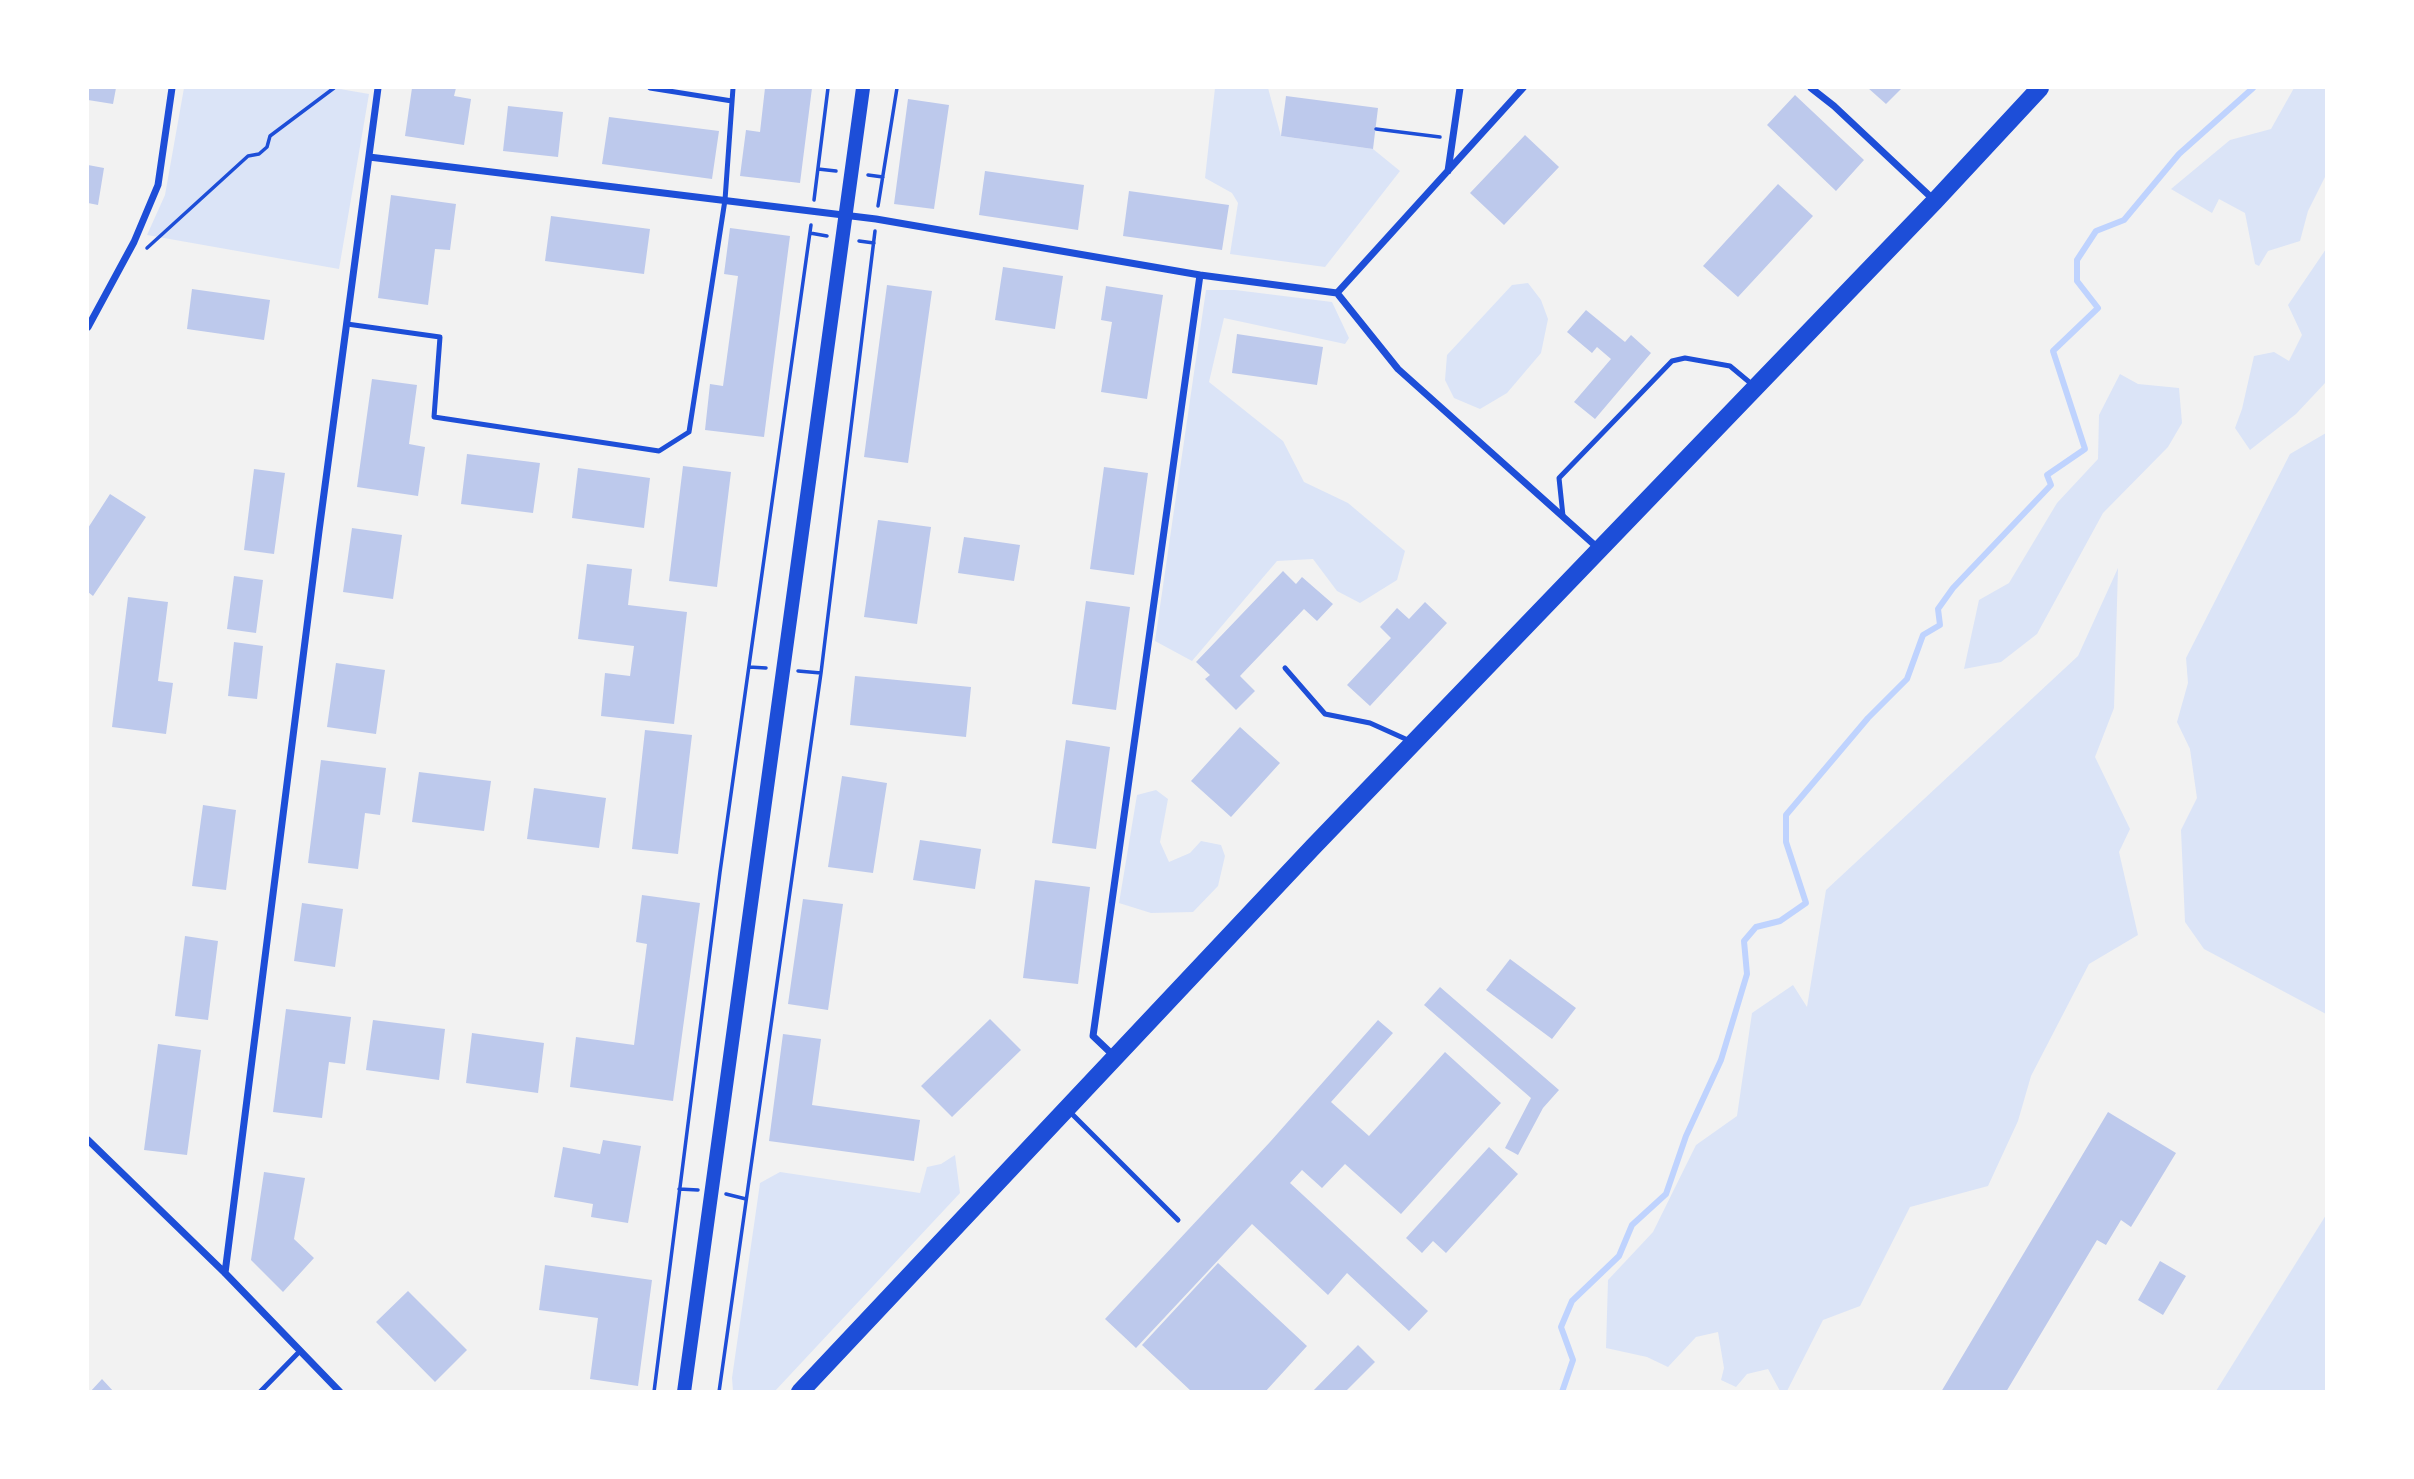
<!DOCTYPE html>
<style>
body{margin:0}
#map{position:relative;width:2414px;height:1479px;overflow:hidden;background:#f2f2f2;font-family:"Crimson Pro",serif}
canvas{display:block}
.frame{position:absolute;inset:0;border:89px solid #fff;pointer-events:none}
</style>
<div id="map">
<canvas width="2414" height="1479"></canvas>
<div class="frame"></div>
</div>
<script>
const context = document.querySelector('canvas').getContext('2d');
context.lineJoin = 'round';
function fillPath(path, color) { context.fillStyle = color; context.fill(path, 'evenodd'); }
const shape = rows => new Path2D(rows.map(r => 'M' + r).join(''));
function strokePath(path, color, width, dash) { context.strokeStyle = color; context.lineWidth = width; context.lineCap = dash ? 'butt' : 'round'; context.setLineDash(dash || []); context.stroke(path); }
fillPath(shape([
 [184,88,334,88,369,94,339,269,147,235,165,195],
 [1215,88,1268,88,1281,136,1373,149,1400,171,1325,267,1230,254,1238,203,1232,193,1205,178],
 [2294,88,2326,88,2326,175,2308,211,2300,241,2268,251,2259,266,2255,264,2245,213,2219,199,2212,213,2171,189,2230,140,2271,129],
 [2326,249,2326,382,2296,414,2250,450,2235,428,2242,409,2254,356,2274,352,2289,361,2302,335,2288,305],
 [1528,283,1541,300,1548,319,1541,353,1507,393,1480,409,1454,398,1445,380,1447,355,1512,285],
 [1206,290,1235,290,1332,302,1349,338,1345,344,1224,318,1209,382,1283,441,1304,482,1348,503,1405,551,1397,580,1360,603,1337,591,1313,559,1277,561,1192,661,1155,641],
 [2120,374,2138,384,2179,388,2182,423,2168,447,2103,513,2037,634,2001,662,1964,669,1979,600,2009,583,2057,503,2098,459,2099,415],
 [2326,433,2326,1014,2204,949,2185,922,2181,830,2197,798,2190,749,2177,722,2188,683,2186,658,2290,454],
 [2118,568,2114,708,2095,757,2130,829,2119,852,2138,935,2089,964,2031,1076,2018,1121,1988,1186,1910,1207,1860,1306,1823,1320,1787,1391,1780,1391,1768,1369,1747,1374,1736,1387,1721,1380,1724,1368,1718,1332,1696,1337,1668,1367,1647,1357,1606,1348,1608,1280,1653,1232,1696,1145,1737,1116,1752,1013,1793,985,1807,1007,1826,890,2078,656],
 [1156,790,1168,799,1160,842,1169,862,1190,853,1201,841,1221,845,1225,856,1218,886,1193,912,1151,913,1119,903,1137,795],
 [955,1155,960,1193,775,1391,733,1391,732,1378,760,1183,780,1172,920,1193,927,1167,941,1164],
 [2326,1215,2326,1391,2216,1391]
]), '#dbe4f7');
strokePath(shape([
 [1562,1392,1573,1360,1561,1327,1572,1301,1619,1256,1632,1225,1666,1194,1686,1136,1721,1060,1747,974,1744,941,1756,927,1780,921,1806,903,1786,842,1786,815,1868,718,1907,679,1923,635,1940,625,1938,609,1953,588,2051,485,2047,475,2085,449,2053,351,2098,308,2077,281,2077,260,2096,231,2124,220,2179,154,2253,88]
]), '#bfd3fe', 6);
fillPath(shape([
 [88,88,116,88,113,104,88,100],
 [412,88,456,88,454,96,471,99,464,145,405,136],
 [765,88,812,88,800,183,740,176,746,130,760,132],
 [1868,88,1902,88,1886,104],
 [1795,95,1864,160,1836,191,1767,125],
 [1286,96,1378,108,1373,149,1281,136],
 [908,99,949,105,934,209,894,204],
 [508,106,563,112,558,157,503,151],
 [609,117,719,131,712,179,602,164],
 [1525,135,1559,167,1504,225,1470,193],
 [88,165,104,168,98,205,88,203],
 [985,171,1084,185,1078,230,979,215],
 [1778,184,1813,216,1738,297,1703,266],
 [1129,191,1229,205,1222,250,1123,236],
 [391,195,456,204,450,250,435,249,428,305,378,298],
 [551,216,650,229,644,274,545,261],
 [730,228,790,236,764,437,705,430,710,384,723,386,738,276,724,274],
 [1003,267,1063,276,1055,329,995,320],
 [887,285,932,291,908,463,864,457],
 [1106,286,1163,295,1147,399,1101,392,1112,322,1101,320],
 [192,289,270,300,264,340,187,329],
 [1586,310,1625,342,1631,335,1651,353,1595,419,1574,402,1611,359,1597,347,1592,353,1567,332],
 [1237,334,1323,347,1317,385,1232,373],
 [372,379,417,385,409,444,425,447,418,496,357,487],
 [467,454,540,463,533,513,461,504],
 [683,466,731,472,717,587,669,581],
 [1104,467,1148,473,1134,575,1090,569],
 [578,468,650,478,644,528,572,518],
 [254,469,285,473,274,554,244,550],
 [110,494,146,517,93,596,88,592,88,528],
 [878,520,931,527,917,624,864,617],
 [352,528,402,535,393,599,343,592],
 [964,537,1020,545,1014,581,958,573],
 [587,564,632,569,628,605,687,612,674,724,601,716,605,673,630,676,634,646,578,639],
 [1283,571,1296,584,1302,577,1333,604,1317,621,1304,609,1240,676,1255,691,1236,710,1205,679,1210,675,1196,662],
 [234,576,263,580,256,633,227,629],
 [128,597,168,602,158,681,173,683,166,734,112,727],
 [1086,601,1130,607,1116,710,1072,704],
 [1425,602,1447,623,1370,706,1347,685,1391,638,1380,627,1397,608,1409,619],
 [234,642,263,646,257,699,228,696],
 [336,663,385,670,376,734,327,727],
 [855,676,971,687,966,737,850,725],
 [1240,727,1280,763,1231,817,1191,781],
 [645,730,692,735,678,854,632,849],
 [1066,740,1110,747,1096,849,1052,843],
 [321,760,386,768,380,815,365,813,358,869,308,863],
 [419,772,491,781,484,831,412,822],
 [842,776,887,783,873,873,828,867],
 [534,788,606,798,599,848,527,839],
 [203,805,236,810,226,890,192,886],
 [920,840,981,849,975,889,913,880],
 [1035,880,1090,887,1078,984,1023,978],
 [642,895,700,903,673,1101,570,1087,576,1037,634,1045,647,944,636,942],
 [803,899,843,904,828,1010,788,1004],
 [302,903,343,909,335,967,294,961],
 [185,936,218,941,208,1020,175,1016],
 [1510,959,1576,1008,1552,1039,1486,990],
 [1440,987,1559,1090,1543,1108,1518,1155,1505,1148,1531,1098,1424,1005],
 [286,1009,351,1017,345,1064,329,1062,322,1118,273,1112],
 [990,1019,1021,1050,952,1117,921,1086],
 [373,1020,445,1029,439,1080,366,1070],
 [1378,1020,1393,1033,1331,1102,1369,1136,1445,1052,1501,1103,1401,1214,1345,1164,1322,1188,1302,1170,1290,1183,1428,1311,1409,1331,1347,1273,1328,1295,1252,1224,1136,1348,1105,1319,1270,1142],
 [472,1033,544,1043,538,1093,466,1083],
 [783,1034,821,1039,812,1105,920,1120,914,1161,769,1141],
 [158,1044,201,1050,187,1155,144,1150],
 [2108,1112,2176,1153,2131,1227,2121,1220,2106,1245,2097,1240,2006,1392,1941,1392],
 [603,1140,641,1146,628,1223,591,1217,593,1204,554,1197,563,1147,600,1154],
 [1489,1147,1518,1174,1446,1253,1433,1241,1422,1253,1406,1238],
 [264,1172,305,1178,294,1239,314,1258,283,1292,251,1260],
 [2160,1261,2186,1276,2163,1315,2138,1300],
 [1218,1263,1307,1346,1265,1392,1192,1392,1142,1345],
 [545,1265,652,1280,638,1386,590,1379,598,1318,539,1310],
 [408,1291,467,1350,435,1382,376,1322],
 [1358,1345,1375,1362,1345,1392,1312,1392],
 [102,1379,114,1392,90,1392]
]), '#bdc9ec');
strokePath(shape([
 [1376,129,1440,137],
 [818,169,836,171],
 [868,175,883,177],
 [814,200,828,88],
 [878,206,897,88],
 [810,233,827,236],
 [859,241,874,243],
 [147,248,248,156,259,154,267,147,270,136,334,88],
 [749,667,766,668],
 [798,671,821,673],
 [679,1189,698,1190],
 [726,1194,746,1199],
 [654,1392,720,872,811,225],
 [719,1392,821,673,875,231]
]), '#1d4ed8', 3.5);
strokePath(shape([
 [650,88,732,101],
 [347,324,440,337,434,417,659,451,689,432,725,200,733,88],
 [1563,516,1559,478,1672,361,1685,358,1730,366,1754,386],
 [1285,668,1325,714,1370,723,1410,741],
 [1069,1111,1178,1220],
 [260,1392,300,1351]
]), '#1d4ed8', 5);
strokePath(shape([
 [1811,88,1834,106,1934,200],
 [369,157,876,219,1200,275,1337,293,1398,369,1599,549],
 [1448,171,1460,88],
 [1337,293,1523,88],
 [88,327,134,242,158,185,172,88],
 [1114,1056,1093,1036,1200,275],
 [88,1140,225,1273,340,1392],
 [225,1273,319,531,378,88]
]), '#1d4ed8', 7);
strokePath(shape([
 [684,1392,863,88]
]), '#1d4ed8', 14);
strokePath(shape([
 [800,1392,1313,847,1935,201,2040,88]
]), '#1d4ed8', 18);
</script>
